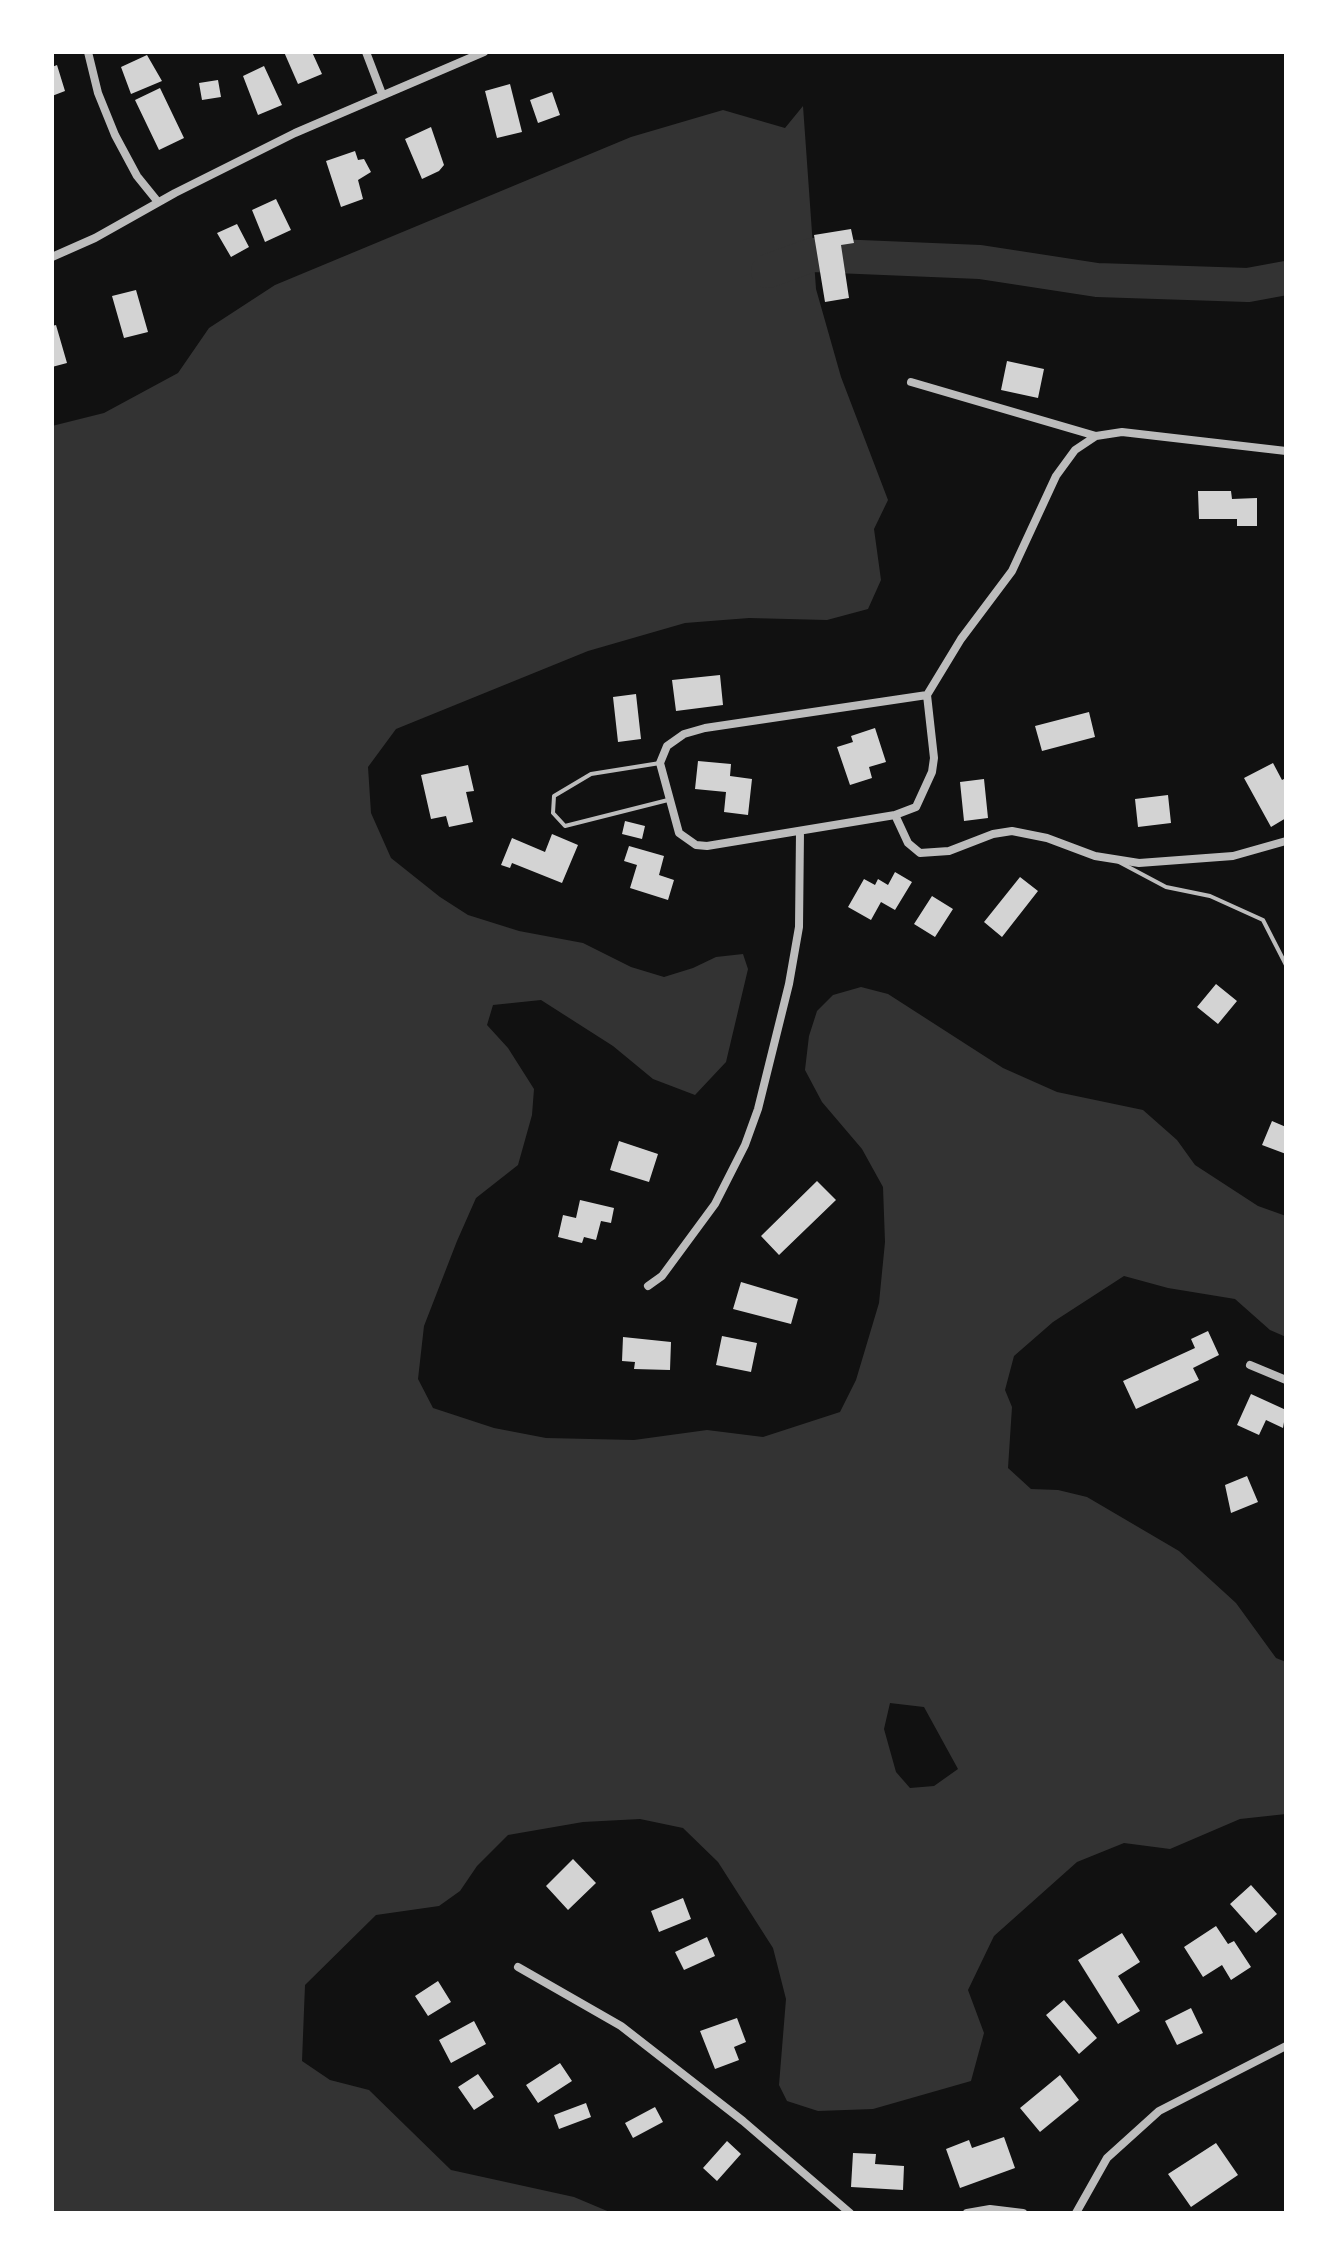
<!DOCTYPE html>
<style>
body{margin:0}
#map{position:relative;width:1338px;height:2265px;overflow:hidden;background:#111;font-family:"Roboto Condensed",sans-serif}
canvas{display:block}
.frame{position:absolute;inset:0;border:54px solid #fff;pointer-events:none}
</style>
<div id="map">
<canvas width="1338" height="2265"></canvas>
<div class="frame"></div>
</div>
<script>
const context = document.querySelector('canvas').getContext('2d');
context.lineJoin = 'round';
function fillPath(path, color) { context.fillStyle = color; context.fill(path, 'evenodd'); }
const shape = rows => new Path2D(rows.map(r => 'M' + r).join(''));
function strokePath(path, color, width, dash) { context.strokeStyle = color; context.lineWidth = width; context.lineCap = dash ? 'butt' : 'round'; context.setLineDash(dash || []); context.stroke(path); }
fillPath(shape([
 [803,106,816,289,841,377,888,500,874,529,881,580,868,609,827,620,749,618,685,623,588,651,396,729,368,767,371,813,391,858,440,897,468,915,519,931,583,943,631,967,664,977,693,968,716,957,743,954,748,969,726,1062,695,1095,653,1079,613,1046,541,1000,493,1005,487,1025,508,1048,534,1089,532,1115,518,1165,476,1198,457,1241,424,1326,418,1379,433,1408,494,1428,546,1438,634,1440,707,1430,763,1437,840,1412,856,1380,879,1303,885,1242,883,1187,862,1149,822,1102,805,1070,809,1036,817,1011,833,995,861,987,888,994,1003,1068,1057,1092,1143,1110,1177,1140,1195,1165,1258,1206,1286,1216,1286,1337,1270,1330,1235,1299,1168,1288,1124,1276,1053,1322,1014,1356,1005,1390,1012,1407,1008,1468,1031,1489,1058,1490,1087,1497,1179,1551,1236,1603,1276,1658,1286,1662,1286,1814,1240,1819,1170,1849,1124,1843,1077,1862,994,1936,968,1990,984,2033,971,2081,873,2109,818,2111,787,2101,779,2085,786,1999,773,1948,718,1862,683,1828,640,1819,583,1822,508,1835,477,1866,460,1891,439,1906,376,1915,305,1985,302,2061,330,2080,369,2090,451,2170,574,2197,612,2213,52,2213,52,426,104,413,178,373,209,328,275,285,631,137,723,110,785,128],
 [890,1703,924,1707,958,1769,934,1786,910,1788,896,1772,884,1729]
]), '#333');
strokePath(shape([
 [768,271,812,255,980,262,1097,280,1248,285,1286,278]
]), '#333', 34);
fillPath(shape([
 [284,52,312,52,322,74,298,84],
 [147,55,162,81,131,94,121,67],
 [57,65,65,91,52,96,52,67],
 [264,66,282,105,258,115,243,76],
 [218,80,221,97,202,100,199,83],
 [510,84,522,132,497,138,485,91],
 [160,88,184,138,159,150,135,100],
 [552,92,560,115,538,123,530,100],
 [431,127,444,165,439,171,422,179,405,139],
 [355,151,358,160,364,159,371,172,358,180,363,199,341,207,326,161],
 [276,199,291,230,265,242,252,210],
 [237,224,249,247,231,257,217,233],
 [851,229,854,243,841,245,849,298,825,302,814,235],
 [136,290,148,332,124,338,112,296],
 [56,325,67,363,52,367,52,326],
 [1007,361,1044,369,1038,398,1001,390],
 [1198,491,1231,491,1232,499,1257,498,1257,526,1237,526,1237,519,1199,519],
 [720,675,723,705,676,711,672,680],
 [636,694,641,739,618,742,613,697],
 [1089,712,1095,737,1042,751,1035,726],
 [875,728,886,762,869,767,872,778,850,785,837,747,853,742,851,736],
 [698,761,731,764,730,776,752,779,748,815,724,812,726,792,695,789],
 [1273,763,1282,780,1286,778,1286,818,1271,827,1244,778],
 [468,765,474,791,466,792,473,822,449,827,446,816,431,819,421,775],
 [984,779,988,818,964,821,960,782],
 [1168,795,1171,823,1138,827,1135,799],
 [625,821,645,826,642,839,622,834],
 [552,834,578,845,562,883,512,863,510,868,501,865,512,838,545,852],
 [629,846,664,856,659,875,674,880,668,900,630,888,637,865,624,861],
 [895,872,912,882,895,910,881,902,871,920,848,907,864,879,875,885,878,879,888,885],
 [1020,877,1038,891,1002,937,984,922],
 [932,896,953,909,935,937,914,924],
 [1216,984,1237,1001,1218,1024,1197,1007],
 [1272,1121,1286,1127,1286,1154,1262,1145],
 [619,1141,658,1154,649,1182,610,1170],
 [817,1181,836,1200,779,1255,761,1236],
 [580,1200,614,1208,611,1223,601,1221,596,1240,584,1237,582,1243,558,1237,563,1215,576,1218],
 [741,1282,798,1299,791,1324,733,1309],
 [1208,1331,1219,1355,1193,1368,1199,1380,1136,1409,1123,1381,1195,1348,1191,1339],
 [722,1336,757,1343,751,1372,716,1365],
 [623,1337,671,1342,670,1370,634,1369,635,1362,622,1361],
 [1251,1394,1286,1410,1283,1428,1266,1420,1259,1435,1237,1425],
 [1247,1476,1258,1502,1231,1513,1225,1485],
 [573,1859,596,1883,568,1910,546,1886],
 [1251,1885,1277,1914,1256,1933,1230,1904],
 [683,1898,691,1919,659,1932,651,1911],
 [1216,1926,1228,1944,1234,1941,1251,1967,1231,1980,1222,1965,1203,1977,1184,1947],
 [1122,1933,1140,1962,1118,1976,1140,2011,1118,2024,1078,1960],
 [707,1937,715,1956,684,1970,675,1952],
 [438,1981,451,2002,428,2016,415,1996],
 [1064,2000,1097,2038,1079,2054,1046,2015],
 [1191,2008,1203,2033,1177,2045,1165,2021],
 [737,2018,746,2042,734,2047,739,2060,715,2069,700,2031],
 [474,2021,486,2044,451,2063,439,2040],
 [560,2063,572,2081,538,2103,526,2085],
 [478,2074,494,2097,474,2110,458,2087],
 [1060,2075,1079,2100,1040,2132,1020,2108],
 [586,2103,591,2117,559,2129,554,2115],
 [655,2107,663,2122,633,2138,625,2123],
 [1004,2137,1015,2168,960,2188,946,2149,969,2140,972,2148],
 [727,2141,741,2154,717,2181,703,2168],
 [1216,2143,1238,2175,1191,2207,1168,2174],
 [853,2153,876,2154,875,2164,904,2166,903,2190,851,2187]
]), '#d3d3d3');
strokePath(shape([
 [660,763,591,774,554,796,553,813,565,826,668,800],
 [1119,862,1166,887,1210,896,1263,920,1286,965]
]), '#bcbcbc', 4);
strokePath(shape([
 [88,52,98,93,115,135,137,176,158,202],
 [366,52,382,94],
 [52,257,95,238,175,193,295,133,484,52],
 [911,382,1096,436],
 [927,695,705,728,684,734,667,746,660,763,679,833,696,845,707,846,895,815,908,843,920,853,949,851,993,834,1012,831,1047,838,1095,856,1139,863,1233,856,1286,841],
 [895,815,916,807,932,772,934,758,927,695,961,639,1012,571,1056,476,1075,450,1096,436,1122,432,1286,451],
 [648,1286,662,1276,715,1204,745,1145,758,1109,789,984,799,927,800,832],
 [1250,1365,1286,1380],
 [518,1967,621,2026,743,2121,850,2213],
 [967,2213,990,2209,1023,2213],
 [1076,2213,1107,2158,1159,2111,1286,2046]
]), '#bcbcbc', 8);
</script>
